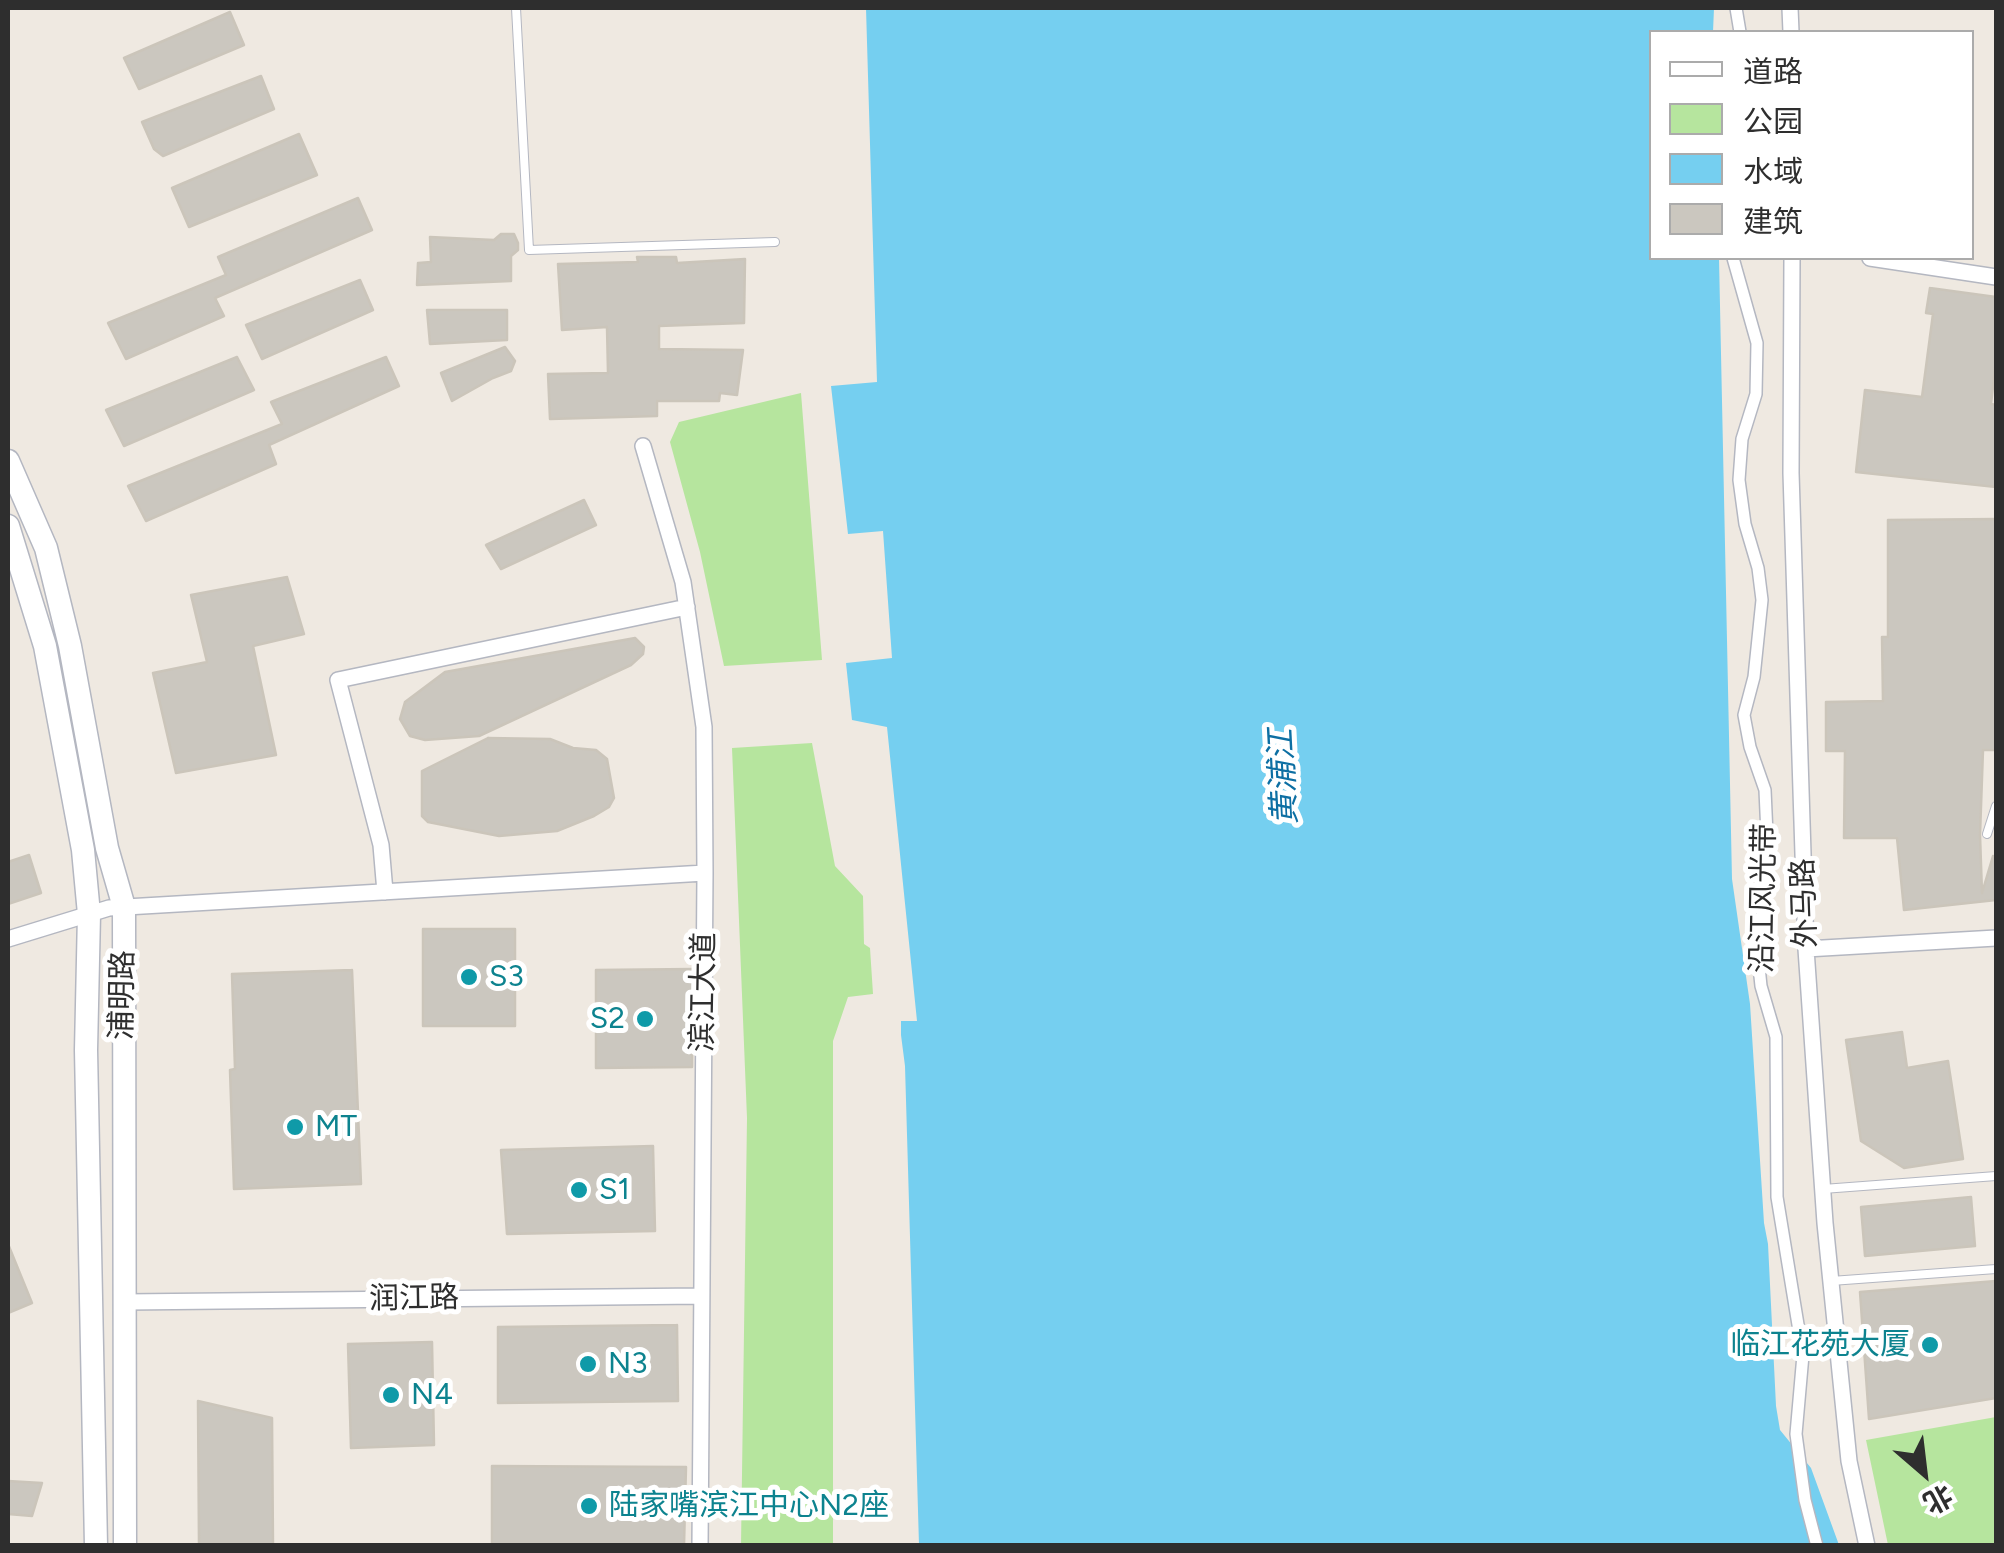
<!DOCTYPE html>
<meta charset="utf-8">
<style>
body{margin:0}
#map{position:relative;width:2004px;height:1553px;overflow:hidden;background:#efe9e1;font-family:Figtree,"Noto Sans SC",sans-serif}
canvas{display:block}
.frame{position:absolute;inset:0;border:10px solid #2e2e2e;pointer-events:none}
.legend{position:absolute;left:1649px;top:30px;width:325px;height:230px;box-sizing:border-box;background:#fff;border:2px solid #ababab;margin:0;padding:12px 18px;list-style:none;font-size:30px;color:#2e2e2e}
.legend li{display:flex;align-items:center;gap:20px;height:50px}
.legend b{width:50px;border:2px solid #ababab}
.north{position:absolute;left:1874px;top:1423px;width:100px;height:100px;-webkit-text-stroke:8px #fff;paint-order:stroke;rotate:152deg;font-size:28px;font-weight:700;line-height:40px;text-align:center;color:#2e2e2e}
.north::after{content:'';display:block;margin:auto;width:35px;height:45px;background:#2e2e2e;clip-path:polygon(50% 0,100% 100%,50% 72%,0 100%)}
</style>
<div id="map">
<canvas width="2004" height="1553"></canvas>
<div class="frame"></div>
<ul class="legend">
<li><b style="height:12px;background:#fff"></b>道路</li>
<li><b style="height:28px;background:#b6e59e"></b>公园</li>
<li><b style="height:28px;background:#75cff0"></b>水域</li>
<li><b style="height:28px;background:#cbc7bf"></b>建筑</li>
</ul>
<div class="north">北</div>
</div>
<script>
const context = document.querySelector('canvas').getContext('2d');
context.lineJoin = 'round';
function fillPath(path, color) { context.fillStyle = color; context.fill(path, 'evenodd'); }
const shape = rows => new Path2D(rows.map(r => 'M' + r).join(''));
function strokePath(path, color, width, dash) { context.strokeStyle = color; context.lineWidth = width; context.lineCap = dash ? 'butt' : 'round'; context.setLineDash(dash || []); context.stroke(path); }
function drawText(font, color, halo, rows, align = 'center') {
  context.font = font + ' Figtree,"Noto Sans SC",sans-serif'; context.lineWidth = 10; context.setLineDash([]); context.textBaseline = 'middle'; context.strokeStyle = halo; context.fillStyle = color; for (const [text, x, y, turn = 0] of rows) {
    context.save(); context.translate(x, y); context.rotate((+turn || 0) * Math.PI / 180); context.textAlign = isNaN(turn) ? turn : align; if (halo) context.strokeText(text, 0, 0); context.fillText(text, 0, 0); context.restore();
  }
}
fillPath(shape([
 [801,393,822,660,724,666,700,552,670,442,679,422],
 [812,743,835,866,863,896,864,944,870,948,873,994,848,997,833,1041,833,1545,741,1545,747,1118,732,748],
 [1996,1417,1996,1545,1888,1545,1866,1440]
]), '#b6e59e');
fillPath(shape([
 [866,8,1714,8,1713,32,1652,32,1652,258,1719,258,1732,879,1750,1004,1764,1223,1768,1244,1776,1406,1780,1430,1811,1468,1839,1545,919,1545,905,1066,901,1035,901,1021,917,1021,887,727,852,720,846,663,892,658,883,531,848,534,831,386,877,382]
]), '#75cff0');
const building = shape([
 [230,12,244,45,139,89,124,58,230,12],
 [261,76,274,109,163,156,154,149,142,122,261,76],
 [299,134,317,175,189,227,172,188,299,134],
 [358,198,372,230,215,298,224,316,126,359,108,323,226,275,218,257,358,198],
 [501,234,514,234,518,243,518,250,511,256,511,281,417,285,418,263,431,262,430,237,494,240,501,234],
 [637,257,676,257,677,263,745,259,744,323,659,326,659,349,743,350,737,395,720,393,719,401,657,401,657,416,550,419,548,374,608,373,607,327,562,330,558,264,638,262,637,257],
 [360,280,373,310,262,359,246,325,360,280],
 [1930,288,1996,297,1996,361,1991,404,1996,405,1996,487,1856,472,1865,390,1922,397,1933,314,1926,313,1930,288],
 [427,310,507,310,507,340,430,344,427,310],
 [505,347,515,361,511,371,493,378,452,401,441,373,505,347],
 [237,357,254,390,124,446,106,410,237,357],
 [386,357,399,386,269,445,276,464,146,521,128,486,282,424,271,402,386,357],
 [584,500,596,525,501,569,486,545,584,500],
 [1996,519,1996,750,1983,750,1980,835,1982,893,1993,856,1996,857,1996,900,1904,910,1897,838,1844,838,1845,751,1826,751,1826,702,1883,701,1882,637,1888,637,1888,520,1996,519],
 [287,577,304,634,253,646,276,755,176,773,153,673,207,662,191,595,287,577],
 [635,638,644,647,643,654,631,665,479,736,425,740,410,736,400,719,405,702,445,672,635,638],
 [488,738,550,739,573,748,596,750,607,759,614,798,609,807,594,816,557,831,499,836,428,822,422,816,422,771,488,738],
 [29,855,41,893,8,904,8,862,29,855],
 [423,929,515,929,515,1026,423,1026,423,929],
 [693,969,692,1067,596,1068,596,970,693,969],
 [352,970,361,1184,234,1189,230,1070,235,1069,232,974,352,970],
 [1902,1032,1907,1068,1948,1061,1963,1159,1904,1168,1861,1141,1846,1040,1902,1032],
 [653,1146,655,1231,507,1234,501,1150,653,1146],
 [1971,1197,1975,1246,1865,1256,1861,1207,1971,1197],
 [8,1244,32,1303,8,1313,8,1244],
 [1996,1281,1996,1398,1869,1419,1860,1292,1996,1281],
 [677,1325,678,1401,498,1403,498,1327,677,1325],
 [432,1342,434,1445,351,1448,348,1344,432,1342],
 [198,1401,272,1418,273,1546,199,1546,198,1401],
 [492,1466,686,1467,684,1546,492,1546,492,1466],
 [8,1481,42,1483,32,1516,8,1514,8,1481]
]);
fillPath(building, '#cbc7bf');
strokePath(building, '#cbc5ba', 2.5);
const service = shape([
 [516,8,529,250,775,242],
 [1987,834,1996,806],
 [1823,1189,1996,1176],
 [1831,1281,1996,1269]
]);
const pedestrian = shape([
 [1736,8,1740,32],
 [1733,258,1757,343,1756,394,1742,439,1739,480,1745,524,1758,568,1762,600,1754,677,1744,715,1750,747,1765,790,1768,857,1758,957,1761,986,1776,1037,1777,1197,1803,1355,1796,1434,1805,1500,1817,1546]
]);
const minor = shape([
 [1790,8,1791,32],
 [1792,258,1791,473,1806,949,1825,1223,1849,1461,1867,1546],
 [1870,258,1996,277],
 [643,446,683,582,704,727,705,873,700,1546],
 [385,892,381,845,338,680,687,607],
 [8,939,109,908,705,873],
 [1806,949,1996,938],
 [126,1302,701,1296]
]);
const secondary = shape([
 [8,461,46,548,70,646,107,848,124,907,125,1546],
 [8,526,45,646,83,850,89,914,86,1050,96,1546]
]);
strokePath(service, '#b4b7c1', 10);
strokePath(pedestrian, '#b4b7c1', 14);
strokePath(minor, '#b4b7c1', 18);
strokePath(secondary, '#b4b7c1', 25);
strokePath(service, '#fff', 8);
strokePath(pedestrian, '#fff', 11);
strokePath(minor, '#fff', 15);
strokePath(secondary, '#fff', 22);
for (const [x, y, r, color] of [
 [469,977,10,"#0f9aa8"],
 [645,1019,10,"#0f9aa8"],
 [295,1127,10,"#0f9aa8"],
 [579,1190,10,"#0f9aa8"],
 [1930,1345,10,"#0f9aa8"],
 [588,1364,10,"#0f9aa8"],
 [391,1395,10,"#0f9aa8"],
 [589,1506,10,"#0f9aa8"]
]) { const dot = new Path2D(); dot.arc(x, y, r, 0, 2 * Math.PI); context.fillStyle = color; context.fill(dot); strokePath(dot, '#fff', 4); }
drawText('30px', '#2e2e2e', '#fff', [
 ["沿江风光带",1764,898,-89],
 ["外马路",1805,903,-92],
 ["滨江大道",704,992,-89],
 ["浦明路",123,995,-89],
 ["润江路",414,1299,-1]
]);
drawText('30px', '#0d838f', '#fff', [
 ["S3",489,977],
 ["S2",625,1019,"right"],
 ["MT",315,1127],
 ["S1",599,1190],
 ["临江花苑大厦",1910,1345,"right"],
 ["N3",608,1364],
 ["N4",411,1395],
 ["陆家嘴滨江中心N2座",609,1506]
], 'left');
drawText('italic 32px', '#0d6fa3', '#fff', [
 ["黄浦江",1284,777,-93]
]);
</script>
